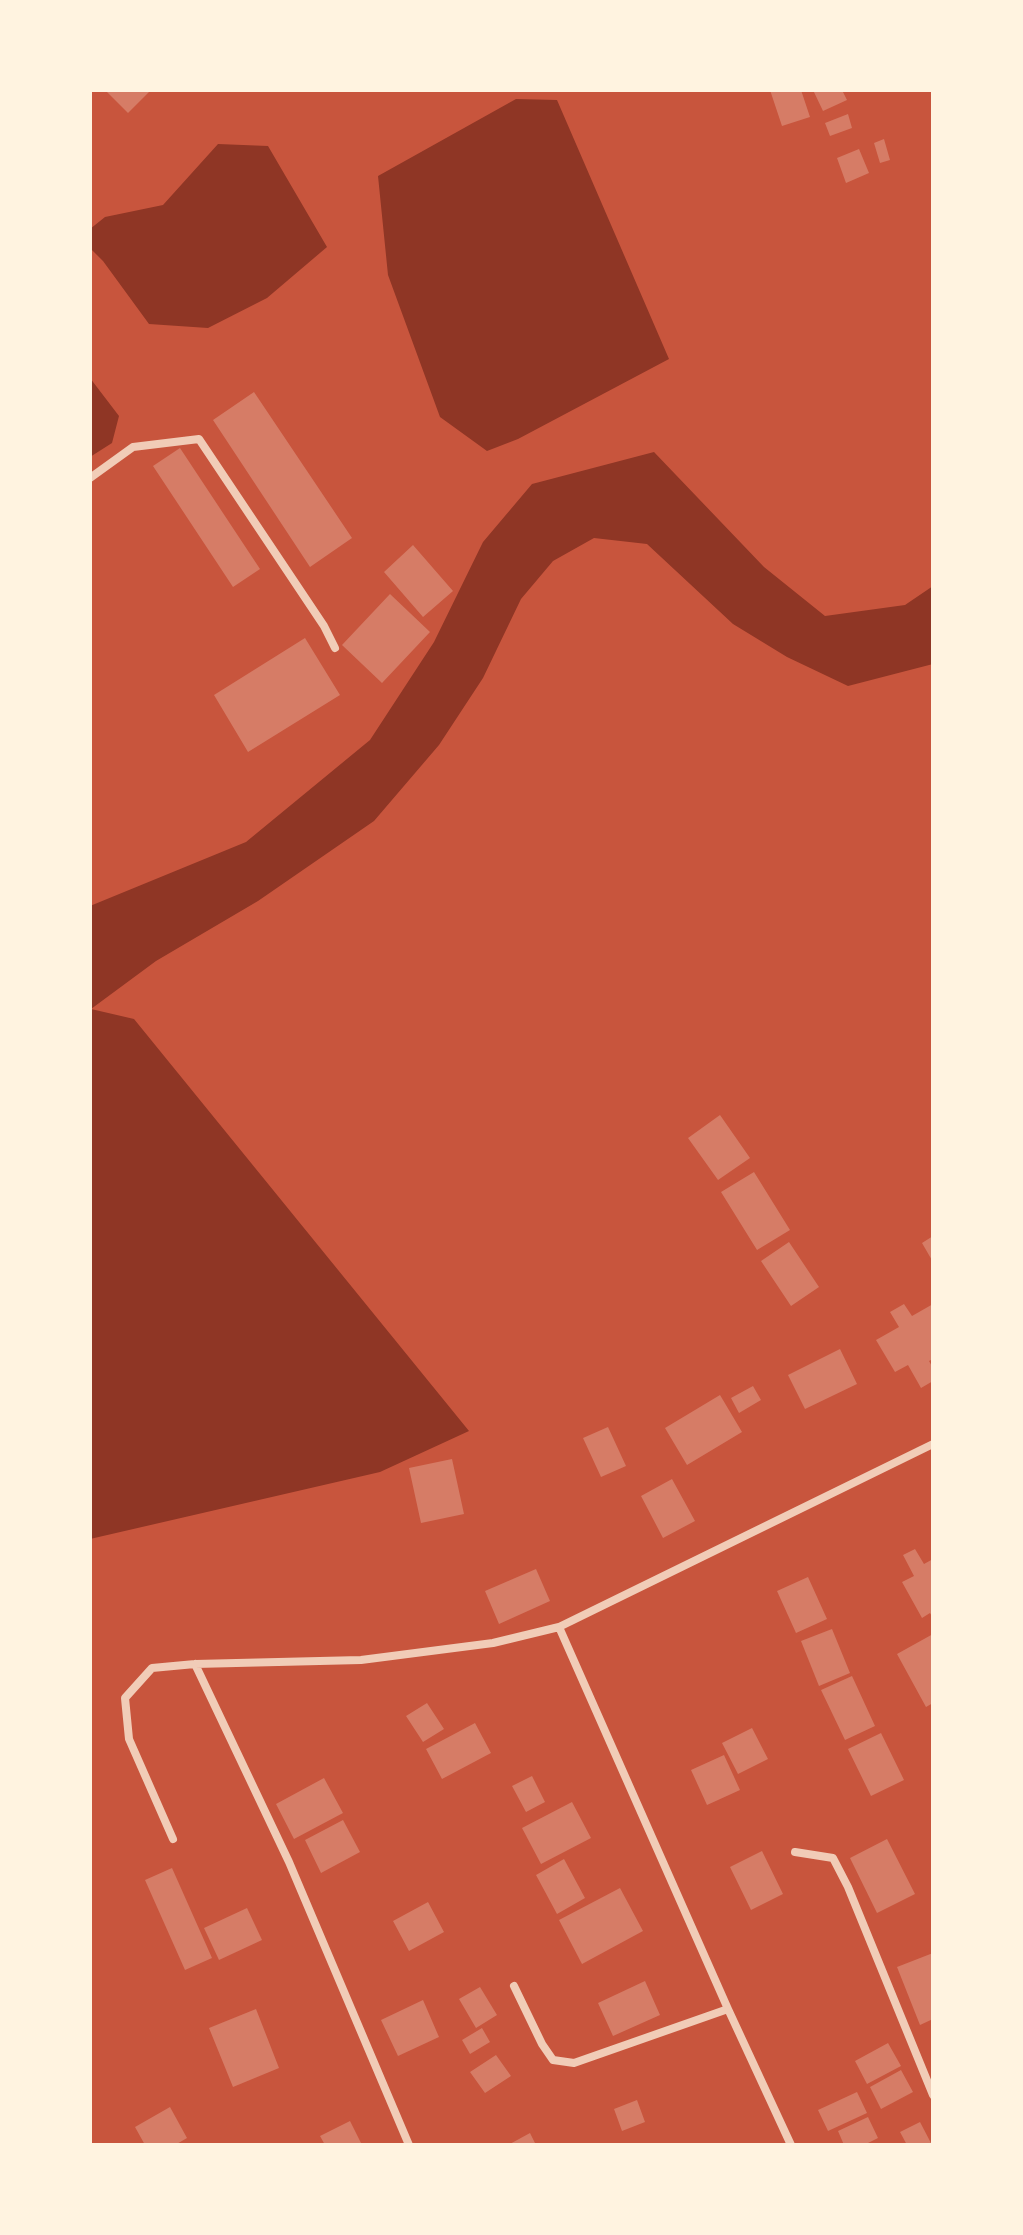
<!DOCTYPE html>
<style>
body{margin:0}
#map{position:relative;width:1023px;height:2235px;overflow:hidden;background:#c8553d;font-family:Manrope,sans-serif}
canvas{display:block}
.frame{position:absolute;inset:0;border:92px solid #fff3e0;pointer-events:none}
</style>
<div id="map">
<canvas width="1023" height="2235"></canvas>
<div class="frame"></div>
</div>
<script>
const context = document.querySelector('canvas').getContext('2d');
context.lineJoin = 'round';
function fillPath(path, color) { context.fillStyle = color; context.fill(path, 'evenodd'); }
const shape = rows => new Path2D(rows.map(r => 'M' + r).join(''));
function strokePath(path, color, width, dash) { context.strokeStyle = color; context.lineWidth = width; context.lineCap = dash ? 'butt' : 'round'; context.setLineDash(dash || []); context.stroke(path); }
fillPath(shape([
 [516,99,557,100,669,359,518,439,487,451,440,417,388,275,378,176],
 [218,144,268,146,327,247,267,298,208,328,149,324,103,261,90,248,90,229,105,217,163,205],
 [90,378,119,416,112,443,90,457],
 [654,452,764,567,825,616,905,605,933,586,933,664,848,686,787,657,733,624,647,544,594,538,553,561,521,599,483,678,439,745,374,821,258,901,156,961,91,1009,134,1019,469,1431,380,1472,90,1539,90,906,246,842,370,740,434,642,483,542,532,484]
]), '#8f3625');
fillPath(shape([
 [105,90,151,90,128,113],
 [770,90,801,90,810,117,782,126],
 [813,90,842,90,847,100,823,111],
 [848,114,852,128,830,136,825,123],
 [884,139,890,160,880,163,874,143],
 [859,149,869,173,846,183,837,158],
 [254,392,352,538,310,567,213,420],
 [180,448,260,569,233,587,153,466],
 [413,545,453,591,423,617,384,572],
 [390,594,430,632,382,683,342,645],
 [305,638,340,695,248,752,214,695],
 [720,1115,750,1158,718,1180,688,1138],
 [754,1172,790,1230,757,1250,721,1192],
 [933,1236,933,1262,922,1243],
 [789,1242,819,1287,791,1306,761,1261],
 [904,1304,912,1316,933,1304,933,1359,929,1361,933,1368,933,1381,921,1388,908,1365,895,1372,876,1340,899,1327,890,1312],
 [840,1349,857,1384,805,1409,788,1375],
 [753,1386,761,1400,739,1413,731,1398],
 [720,1395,742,1432,687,1465,665,1428],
 [608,1427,626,1466,601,1477,583,1438],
 [452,1459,464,1514,421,1523,409,1468],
 [672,1479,695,1521,663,1538,641,1496],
 [915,1549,924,1564,933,1559,933,1618,930,1613,922,1618,902,1582,914,1576,903,1555],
 [536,1569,550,1601,499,1624,485,1591],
 [808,1577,827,1619,796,1633,777,1591],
 [832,1629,850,1673,819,1686,801,1641],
 [933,1634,933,1703,926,1707,897,1654],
 [852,1676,875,1726,845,1740,821,1690],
 [427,1703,444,1729,423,1742,406,1716],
 [475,1723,491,1753,442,1779,426,1749],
 [752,1728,768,1759,738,1774,722,1743],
 [881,1733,904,1780,871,1796,848,1749],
 [724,1755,740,1790,707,1805,691,1770],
 [532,1776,545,1802,526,1812,512,1786],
 [324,1778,343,1813,294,1839,276,1804],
 [572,1802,591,1838,541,1864,522,1828],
 [343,1820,360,1852,321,1873,305,1840],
 [887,1839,915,1894,877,1913,850,1858],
 [762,1851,783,1894,751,1910,730,1867],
 [564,1859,585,1898,557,1914,536,1875],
 [172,1868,212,1958,185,1970,145,1880],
 [620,1888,643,1931,582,1964,559,1920],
 [428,1902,444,1932,409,1951,393,1921],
 [247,1908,262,1940,219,1960,204,1928],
 [933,1953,933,2019,920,2025,897,1967],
 [645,1981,660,2015,613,2036,598,2003],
 [480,1987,497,2015,476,2028,459,1999],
 [423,2000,439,2037,398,2056,381,2020],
 [256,2009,279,2068,233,2087,209,2028],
 [482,2028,490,2042,470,2054,462,2040],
 [888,2043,901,2066,867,2084,855,2061],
 [496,2055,511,2076,485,2093,470,2072],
 [901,2070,913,2092,881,2109,870,2087],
 [857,2092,867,2113,828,2131,818,2110],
 [637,2100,645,2122,622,2131,614,2109],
 [170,2107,187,2138,175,2145,145,2145,135,2127],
 [868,2117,878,2138,864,2145,844,2145,838,2131],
 [350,2121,362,2145,325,2145,320,2136],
 [920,2122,932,2145,907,2145,900,2132],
 [530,2133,536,2145,508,2145]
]), '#d67c66');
strokePath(shape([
 [90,478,133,447,199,439,324,626,335,648],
 [559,1627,728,2009,791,2145],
 [195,1664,289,1862,409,2145],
 [173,1839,129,1739,125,1698,152,1668,195,1664,361,1660,493,1643,559,1627,933,1444],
 [795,1852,833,1858,848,1887,933,2095],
 [514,1986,542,2044,553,2060,574,2063,728,2009]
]), '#f1ccb7', 8);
</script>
